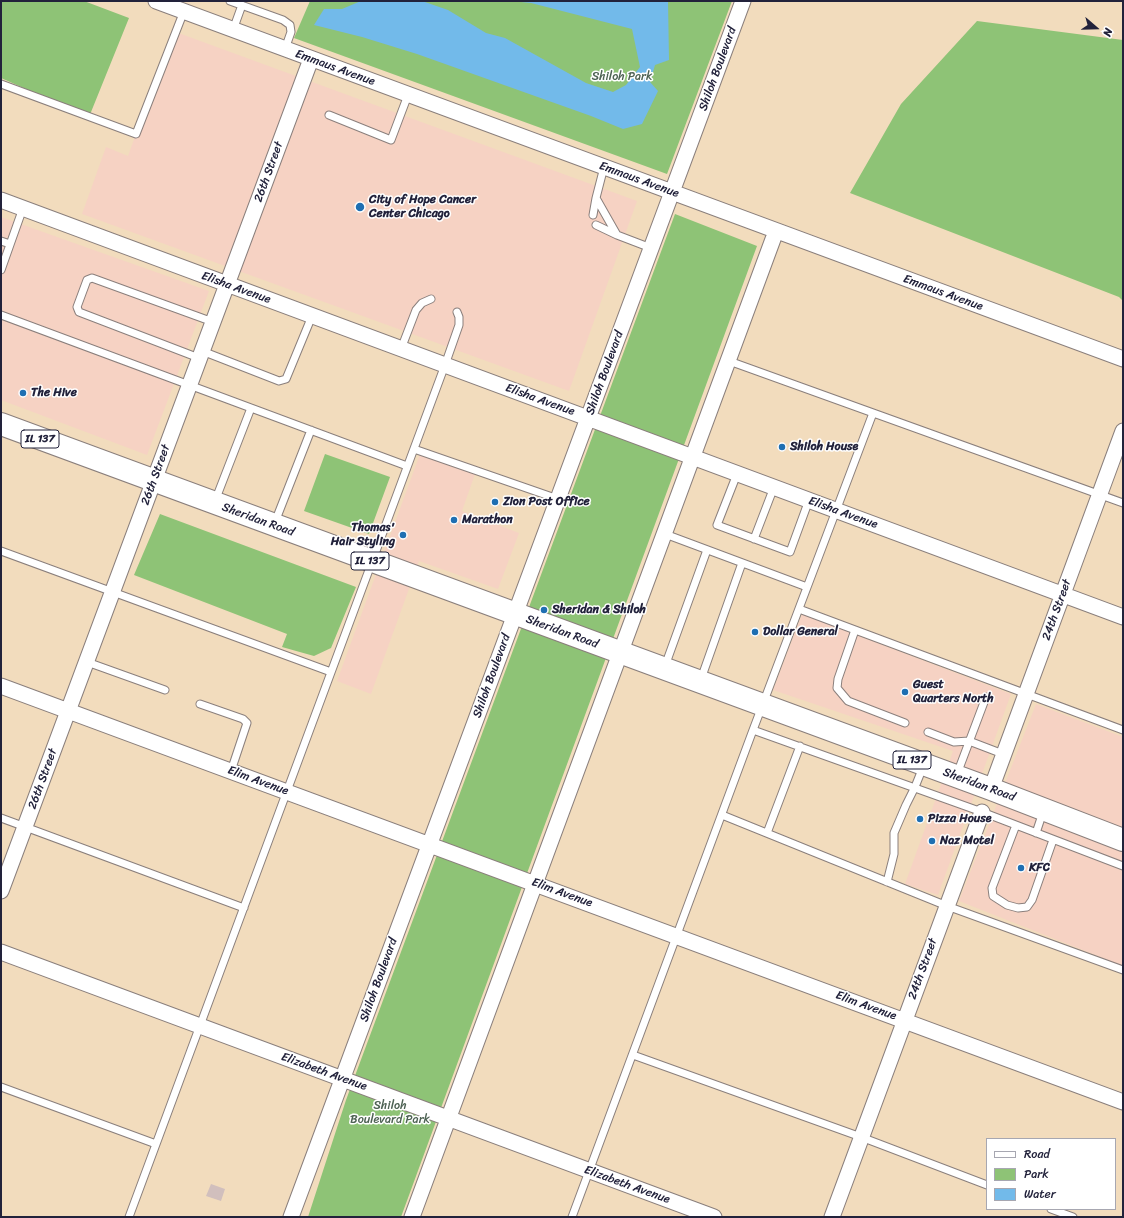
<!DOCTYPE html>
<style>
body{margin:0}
#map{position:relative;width:1124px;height:1218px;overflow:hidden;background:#f2dcbd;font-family:Sriracha,sans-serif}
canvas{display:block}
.frame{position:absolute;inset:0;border:2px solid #22223b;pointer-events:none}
.legend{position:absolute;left:986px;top:1138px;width:130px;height:72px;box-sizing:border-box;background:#fff;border:1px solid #a7a7b1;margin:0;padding:5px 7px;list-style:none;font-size:12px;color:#22223b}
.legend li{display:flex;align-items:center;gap:8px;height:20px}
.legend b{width:20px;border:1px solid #a7a7b1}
.north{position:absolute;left:1076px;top:8px;width:40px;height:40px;-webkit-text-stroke:3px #fff;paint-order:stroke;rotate:110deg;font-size:11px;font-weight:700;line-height:16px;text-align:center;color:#22223b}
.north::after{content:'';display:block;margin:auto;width:14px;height:18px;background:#22223b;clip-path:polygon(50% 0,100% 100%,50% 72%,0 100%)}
</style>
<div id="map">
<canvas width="1124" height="1218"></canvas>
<div class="frame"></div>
<ul class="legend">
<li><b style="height:5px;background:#fff"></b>Road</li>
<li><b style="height:11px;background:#8ec376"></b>Park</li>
<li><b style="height:11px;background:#72baea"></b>Water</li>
</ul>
<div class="north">N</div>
</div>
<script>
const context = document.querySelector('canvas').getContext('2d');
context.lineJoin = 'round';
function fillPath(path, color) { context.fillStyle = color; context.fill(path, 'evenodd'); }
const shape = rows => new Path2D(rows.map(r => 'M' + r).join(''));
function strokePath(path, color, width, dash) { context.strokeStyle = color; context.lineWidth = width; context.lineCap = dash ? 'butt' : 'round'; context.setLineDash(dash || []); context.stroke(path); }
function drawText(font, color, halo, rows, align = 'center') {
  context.font = font + ' Sriracha,sans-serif'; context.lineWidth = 3; context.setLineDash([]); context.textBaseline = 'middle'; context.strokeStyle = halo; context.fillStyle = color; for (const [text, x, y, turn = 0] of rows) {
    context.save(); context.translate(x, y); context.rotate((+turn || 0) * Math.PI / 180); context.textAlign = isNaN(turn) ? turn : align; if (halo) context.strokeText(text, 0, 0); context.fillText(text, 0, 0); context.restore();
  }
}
fillPath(shape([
 [173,31,637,201,569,391,82,214,106,147,128,156],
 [1,217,209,291,147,455,1,400],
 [420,454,475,474,462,511,519,533,498,589,419,561,371,694,337,681],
 [802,614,1011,694,938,895,905,884,953,751,773,690],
 [1036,704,1123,737,1123,966,959,901]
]), '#f6d2c3');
fillPath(shape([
 [211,1184,225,1189,221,1201,206,1196]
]), '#d1bfbd');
fillPath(shape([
 [1,1,84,1,129,18,89,117,1,78],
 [310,1,732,1,667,174,294,38],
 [977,21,1123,40,1123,301,1119,297,850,193,901,104],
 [675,214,757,246,401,1217,308,1217,346,1100],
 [325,454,390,477,369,534,304,511],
 [160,514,356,587,331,648,314,656,282,647,287,634,134,575]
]), '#8ec376');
fillPath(shape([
 [361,1,422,1,448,10,486,33,505,38,586,83,613,92,626,85,640,67,632,29,531,3,511,1,668,1,669,60,655,65,650,82,658,91,642,124,623,129,591,116,417,54,362,37,314,25,324,9,342,9]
]), '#72baea');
const service = shape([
 [230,1,283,20,290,25,291,32,285,49],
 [233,30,242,5],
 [1,84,136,134,184,11],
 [329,115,391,140,408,95],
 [604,167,596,198,617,235,651,248],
 [593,215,596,198],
 [596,225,617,235],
 [1,241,10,244],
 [1,270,23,208],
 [1,315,407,466],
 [401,349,416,310,422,303,431,299],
 [202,351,279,381,286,379,312,316],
 [199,358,79,312,77,307,87,280,92,278,213,322],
 [729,361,1123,503],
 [873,413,753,730,982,812,1123,866],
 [414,449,558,499],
 [737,474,717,525,790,552,809,500],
 [215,501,251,408],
 [275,522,311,430],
 [665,534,807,587],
 [754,539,774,487],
 [1,551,331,672],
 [799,609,1123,730],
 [855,630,838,679,837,688,848,701,905,723],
 [87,662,165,690],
 [665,666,707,550],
 [701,679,742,563],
 [200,704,243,719,247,723,231,771],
 [928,732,954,742,969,741,1003,754],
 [957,774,986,697],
 [722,815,947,906,1123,970],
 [1,818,244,908],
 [1016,825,992,888,993,896,1007,905,1018,908,1027,907,1032,900,1053,840],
 [767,833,800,746],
 [1036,833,1043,812],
 [887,882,894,854,894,833,906,805,915,787,923,767],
 [633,1055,861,1137,987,1185],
 [1,1087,156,1144],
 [1051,1209,1073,1217],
 [129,1217,445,365,459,325,459,317,457,312],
 [572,1217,753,730]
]);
const minor = shape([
 [156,1,1123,359],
 [1,200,1123,617],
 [1,686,1123,1102],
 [991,789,1123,431],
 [1,891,311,59],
 [1,952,714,1217],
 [291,1217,743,1],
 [412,1217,776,231],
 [832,1217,982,812]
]);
const primary = shape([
 [1,424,991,789,1123,840]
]);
strokePath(service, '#8a7f7c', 9);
strokePath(minor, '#8a7f7c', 17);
strokePath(primary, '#8a7f7c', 24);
strokePath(service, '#fff', 7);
strokePath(minor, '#fff', 15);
strokePath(primary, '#fff', 22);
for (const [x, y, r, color] of [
 [360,207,5,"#1f6fb2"],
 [23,393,4,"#1f6fb2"],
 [782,447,4,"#1f6fb2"],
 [495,502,4,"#1f6fb2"],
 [454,520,4,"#1f6fb2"],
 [403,535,4,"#1f6fb2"],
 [544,610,4,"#1f6fb2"],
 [755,632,4,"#1f6fb2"],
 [905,692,4,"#1f6fb2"],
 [920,819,4,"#1f6fb2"],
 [932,841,4,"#1f6fb2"],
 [1021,868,4,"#1f6fb2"]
]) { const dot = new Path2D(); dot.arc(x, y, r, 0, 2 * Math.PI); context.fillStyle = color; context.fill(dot); strokePath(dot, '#fff', 1.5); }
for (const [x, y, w] of [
 [40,439,38],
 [370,561,38],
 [912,760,38]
]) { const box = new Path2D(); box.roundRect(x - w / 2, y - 9, w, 18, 3); context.fillStyle = '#fff'; context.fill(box); strokePath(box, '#22223b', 1); }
drawText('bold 11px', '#22223b', null, [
 ["IL 137",40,439],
 ["IL 137",370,561],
 ["IL 137",912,760]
]);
drawText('12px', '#22223b', '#fff', [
 ["Emmaus Avenue",335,68,20],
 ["Shiloh Boulevard",718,69,-70],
 ["26th Street",269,172,-70],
 ["Emmaus Avenue",639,180,20],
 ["Elisha Avenue",236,288,20],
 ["Emmaus Avenue",943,293,20],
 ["Shiloh Boulevard",605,373,-70],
 ["Elisha Avenue",540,400,20],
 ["26th Street",156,475,-70],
 ["Elisha Avenue",843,513,20],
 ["Sheridan Road",258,520,20],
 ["24th Street",1057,610,-70],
 ["Sheridan Road",562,632,20],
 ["Shiloh Boulevard",492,676,-70],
 ["26th Street",43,779,-70],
 ["Elim Avenue",258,781,20],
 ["Sheridan Road",979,785,20],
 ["Elim Avenue",562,893,20],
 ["24th Street",923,969,-70],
 ["Shiloh Boulevard",379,980,-70],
 ["Elim Avenue",866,1006,20],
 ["Elizabeth Avenue",324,1072,20],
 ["Elizabeth Avenue",627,1185,20]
]);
drawText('12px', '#4d6253', '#fff', [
 ["Shiloh Park",622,77],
 ["Shiloh",390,1106],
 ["Boulevard Park",390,1120]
]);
drawText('bold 12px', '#22223b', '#fff', [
 ["City of Hope Cancer",369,200],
 ["Center Chicago",369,214],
 ["The Hive",31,393],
 ["Shiloh House",790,447],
 ["Zion Post Office",503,502],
 ["Marathon",462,520],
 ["Thomas'",395,528,"right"],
 ["Hair Styling",395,542,"right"],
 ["Sheridan & Shiloh",552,610],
 ["Dollar General",763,632],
 ["Guest",913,685],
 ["Quarters North",913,699],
 ["Pizza House",928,819],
 ["Naz Motel",940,841],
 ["KFC",1029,868]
], 'left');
</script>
